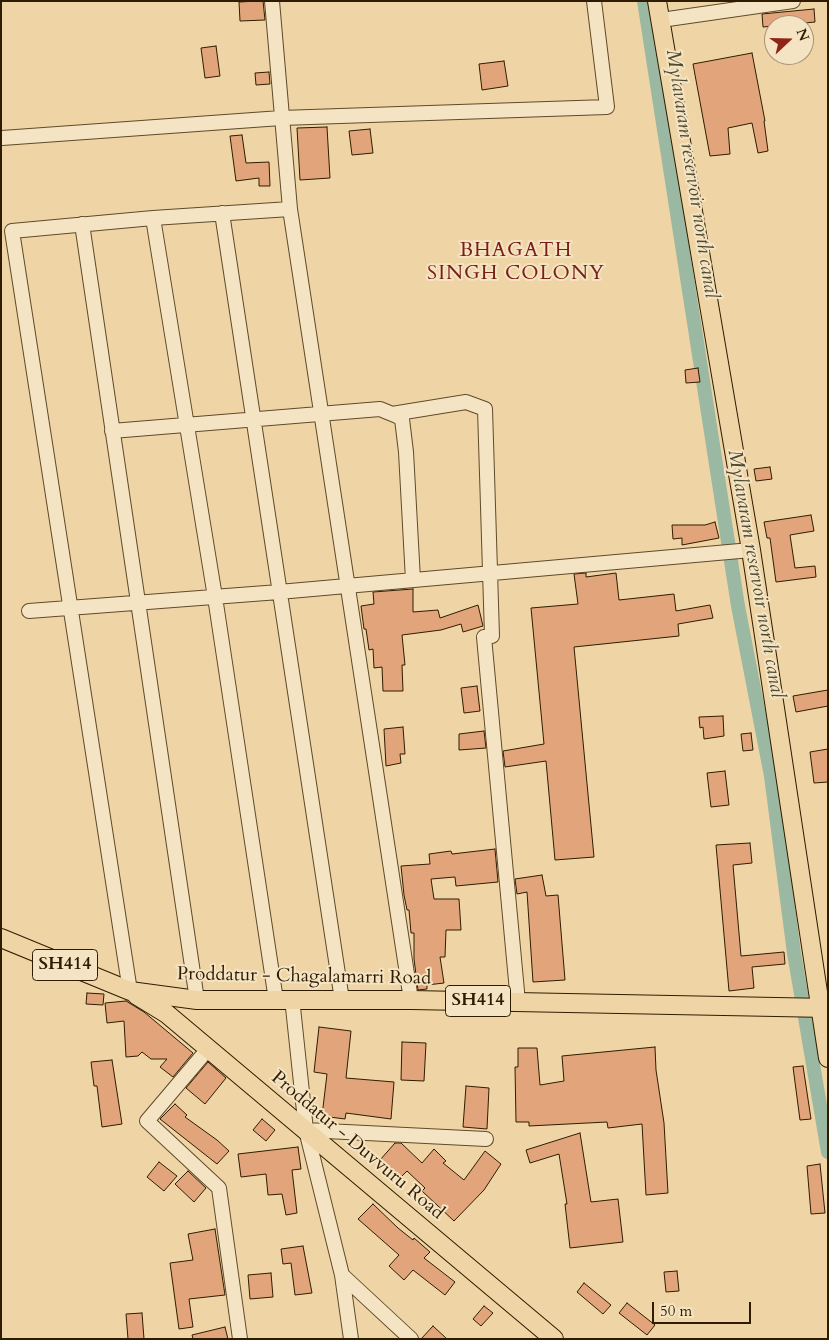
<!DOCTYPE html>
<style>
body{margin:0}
#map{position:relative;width:829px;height:1340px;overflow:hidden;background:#efd5a5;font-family:Cardo,serif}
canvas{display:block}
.frame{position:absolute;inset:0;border:2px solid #2f1c00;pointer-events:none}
.north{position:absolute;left:764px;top:15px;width:50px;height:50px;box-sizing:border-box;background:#f5e4c4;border:1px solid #a69476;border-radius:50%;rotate:69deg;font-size:14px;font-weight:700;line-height:20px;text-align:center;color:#2f1c00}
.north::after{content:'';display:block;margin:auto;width:18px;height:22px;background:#8f2418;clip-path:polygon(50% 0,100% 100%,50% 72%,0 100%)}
.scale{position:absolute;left:652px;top:1302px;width:99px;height:22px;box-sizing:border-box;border:2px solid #2f1c00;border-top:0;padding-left:6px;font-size:15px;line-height:18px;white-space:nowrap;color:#2f1c00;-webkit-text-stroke:4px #f5e4c4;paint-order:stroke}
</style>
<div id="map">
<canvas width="829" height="1340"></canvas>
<div class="frame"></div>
<div class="north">N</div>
<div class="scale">50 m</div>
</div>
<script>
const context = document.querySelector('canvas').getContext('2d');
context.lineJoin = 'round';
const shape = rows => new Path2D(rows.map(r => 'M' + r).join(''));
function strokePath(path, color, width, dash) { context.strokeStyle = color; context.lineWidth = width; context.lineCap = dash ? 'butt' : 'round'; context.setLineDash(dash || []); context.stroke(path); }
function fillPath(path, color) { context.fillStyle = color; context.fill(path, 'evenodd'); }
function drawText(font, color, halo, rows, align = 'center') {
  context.font = font + ' Cardo,serif'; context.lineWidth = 4; context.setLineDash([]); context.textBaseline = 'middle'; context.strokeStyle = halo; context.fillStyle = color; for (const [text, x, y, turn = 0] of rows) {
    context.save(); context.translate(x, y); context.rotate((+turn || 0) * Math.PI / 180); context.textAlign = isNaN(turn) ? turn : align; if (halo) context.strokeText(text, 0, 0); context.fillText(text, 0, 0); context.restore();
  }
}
strokePath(shape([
 [644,1,738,606,771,776,794,953,828,1152]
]), '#9bb9a2', 14);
const building = shape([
 [258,1,263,1,265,20,240,21,239,2,258,1],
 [814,9,815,22,763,27,762,14,814,9],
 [216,46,220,76,205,78,201,48,216,46],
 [752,53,765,121,764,121,768,151,758,153,752,123,728,128,730,154,710,156,693,64,752,53],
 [504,61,508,86,482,90,479,64,504,61],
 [269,72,270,84,256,85,255,73,269,72],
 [327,127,330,178,300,180,297,128,327,127],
 [370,129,373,153,352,155,349,131,370,129],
 [242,135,246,163,269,162,270,186,259,186,259,178,236,181,230,136,242,135],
 [698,368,700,382,686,383,685,370,698,368],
 [770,467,772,479,756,481,754,469,770,467],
 [811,515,814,531,790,535,795,568,815,566,816,577,776,582,770,538,767,538,764,522,811,515],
 [715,522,719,538,682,545,682,538,673,539,672,525,705,525,715,522],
 [586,573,586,577,616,573,619,600,674,594,676,611,710,605,713,618,678,624,679,636,574,647,594,857,555,860,546,761,505,767,503,751,544,744,531,608,578,604,574,574,586,573],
 [413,589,413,612,438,610,440,618,478,605,483,626,463,632,461,624,441,630,402,635,405,665,402,665,403,691,383,691,382,667,374,668,373,649,369,650,366,629,364,629,361,606,374,604,373,592,413,589],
 [477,686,480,711,464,713,461,688,477,686],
 [828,690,828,706,796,712,793,696,828,690],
 [723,716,724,736,704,739,703,727,700,728,699,717,723,716],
 [403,727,405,754,400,754,401,763,386,766,384,729,403,727],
 [484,731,486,748,459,750,459,734,484,731],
 [751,733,753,750,743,751,741,734,751,733],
 [828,749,828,782,814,783,810,752,828,749],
 [725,771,729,805,711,807,707,773,725,771],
 [750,843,752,863,733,865,741,956,784,952,785,964,752,967,754,988,729,991,716,845,750,843],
 [495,849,498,882,456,886,455,877,431,879,434,899,459,899,461,930,446,930,445,957,440,957,444,983,427,985,427,989,418,990,414,959,414,933,411,933,409,910,407,910,404,895,401,866,430,864,429,854,451,851,452,854,495,849],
 [542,875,546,896,558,895,565,980,533,982,527,892,517,894,515,879,542,875],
 [87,993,104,994,103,1005,86,1004,87,993],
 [126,1001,144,1012,193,1053,173,1077,160,1067,167,1059,151,1059,142,1052,138,1056,126,1057,124,1021,107,1023,105,1003,126,1001],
 [319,1027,351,1031,346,1078,394,1082,391,1119,346,1113,345,1119,322,1116,327,1074,314,1072,319,1027],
 [402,1042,426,1043,424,1081,401,1080,402,1042],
 [655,1047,656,1070,664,1123,668,1193,646,1195,642,1124,608,1128,607,1122,529,1126,529,1122,516,1122,515,1067,518,1067,518,1048,537,1048,540,1085,564,1081,562,1056,655,1047],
 [112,1060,122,1124,102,1127,97,1086,94,1086,91,1062,112,1060],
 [208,1062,226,1078,205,1104,186,1088,208,1062],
 [803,1066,811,1119,800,1120,793,1067,803,1066],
 [466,1086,489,1088,487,1129,463,1127,466,1086],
 [175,1104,187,1115,185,1117,217,1140,229,1151,217,1164,160,1119,175,1104],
 [262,1119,275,1130,266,1141,253,1130,262,1119],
 [580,1133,591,1202,618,1199,623,1242,570,1248,565,1204,567,1204,559,1154,530,1163,526,1150,580,1133],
 [395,1143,401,1143,422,1163,434,1149,446,1161,443,1163,464,1180,485,1151,501,1164,484,1190,454,1221,422,1191,425,1188,407,1171,400,1178,380,1160,395,1143],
 [298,1147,301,1169,292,1170,297,1213,286,1215,282,1194,268,1195,266,1174,241,1177,238,1154,298,1147],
 [159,1162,177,1176,164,1191,147,1177,159,1162],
 [820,1164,825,1213,811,1214,807,1166,820,1164],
 [188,1171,206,1188,194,1202,175,1184,188,1171],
 [373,1204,398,1228,413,1240,414,1238,430,1252,424,1258,455,1282,445,1295,413,1270,404,1280,389,1266,399,1255,358,1219,373,1204],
 [215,1229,225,1295,189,1299,193,1327,179,1329,170,1263,193,1260,188,1234,215,1229],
 [303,1246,312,1293,295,1295,291,1263,283,1264,281,1249,303,1246],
 [677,1271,679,1291,666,1292,664,1272,677,1271],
 [271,1273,273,1297,250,1299,248,1275,271,1273],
 [584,1283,611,1305,603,1314,577,1292,584,1283],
 [627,1303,655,1325,647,1335,619,1313,627,1303],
 [484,1306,493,1313,481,1326,473,1319,484,1306],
 [142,1313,144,1339,128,1339,126,1314,142,1313],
 [433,1326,447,1339,421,1339,433,1326],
 [225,1327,228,1339,193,1339,192,1335,225,1327]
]);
fillPath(building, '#e1a47b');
strokePath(building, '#2f1c00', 1);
const minor = shape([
 [272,1,290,209,411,1000],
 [661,20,793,1],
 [2,138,281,118,607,107,594,1],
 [222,213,342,1000],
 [153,218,215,597,276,1000],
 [82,224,197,1000],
 [392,414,466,402,485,409,492,636],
 [112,431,380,409,397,416,402,419,406,452,413,580],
 [29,611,279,592,751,550],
 [484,637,518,1002],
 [130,991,12,231,153,218,290,209],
 [292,998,306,1130,342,1275,351,1339],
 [208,1049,147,1121,219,1188,240,1339],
 [306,1130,486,1139],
 [342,1275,411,1339]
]);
const major = shape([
 [657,1,751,550,828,1058],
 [1,938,130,991,197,1000,411,1000,828,1008],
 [136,995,167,1014,554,1339]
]);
strokePath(minor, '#5f4a29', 16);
strokePath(major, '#2f1c00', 20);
strokePath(minor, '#f5e4c4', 14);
strokePath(major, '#efd5a5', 18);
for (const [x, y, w] of [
 [65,965,65],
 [478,1001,65]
]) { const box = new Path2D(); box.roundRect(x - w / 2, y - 15.5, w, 31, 4); context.fillStyle = '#f5e4c4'; context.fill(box); strokePath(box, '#2f1c00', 1); }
drawText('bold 18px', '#2f1c00', null, [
 ["SH414",65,965],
 ["SH414",478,1001]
]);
drawText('19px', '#2f1c00', '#f5e4c4', [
 ["Proddatur - Chagalamarri Road",304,977,1],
 ["Proddatur - Duvvuru Road",357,1146,40]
]);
drawText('italic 20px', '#4f4b31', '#f5e4c4', [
 ["Mylavaram reservoir north canal",691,174,81],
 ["Mylavaram reservoir north canal",755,574,80]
]);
context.letterSpacing = '1px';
drawText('20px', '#7a1f14', '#f5e4c4', [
 ["BHAGATH",516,251],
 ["SINGH COLONY",516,274]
]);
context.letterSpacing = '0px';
</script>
